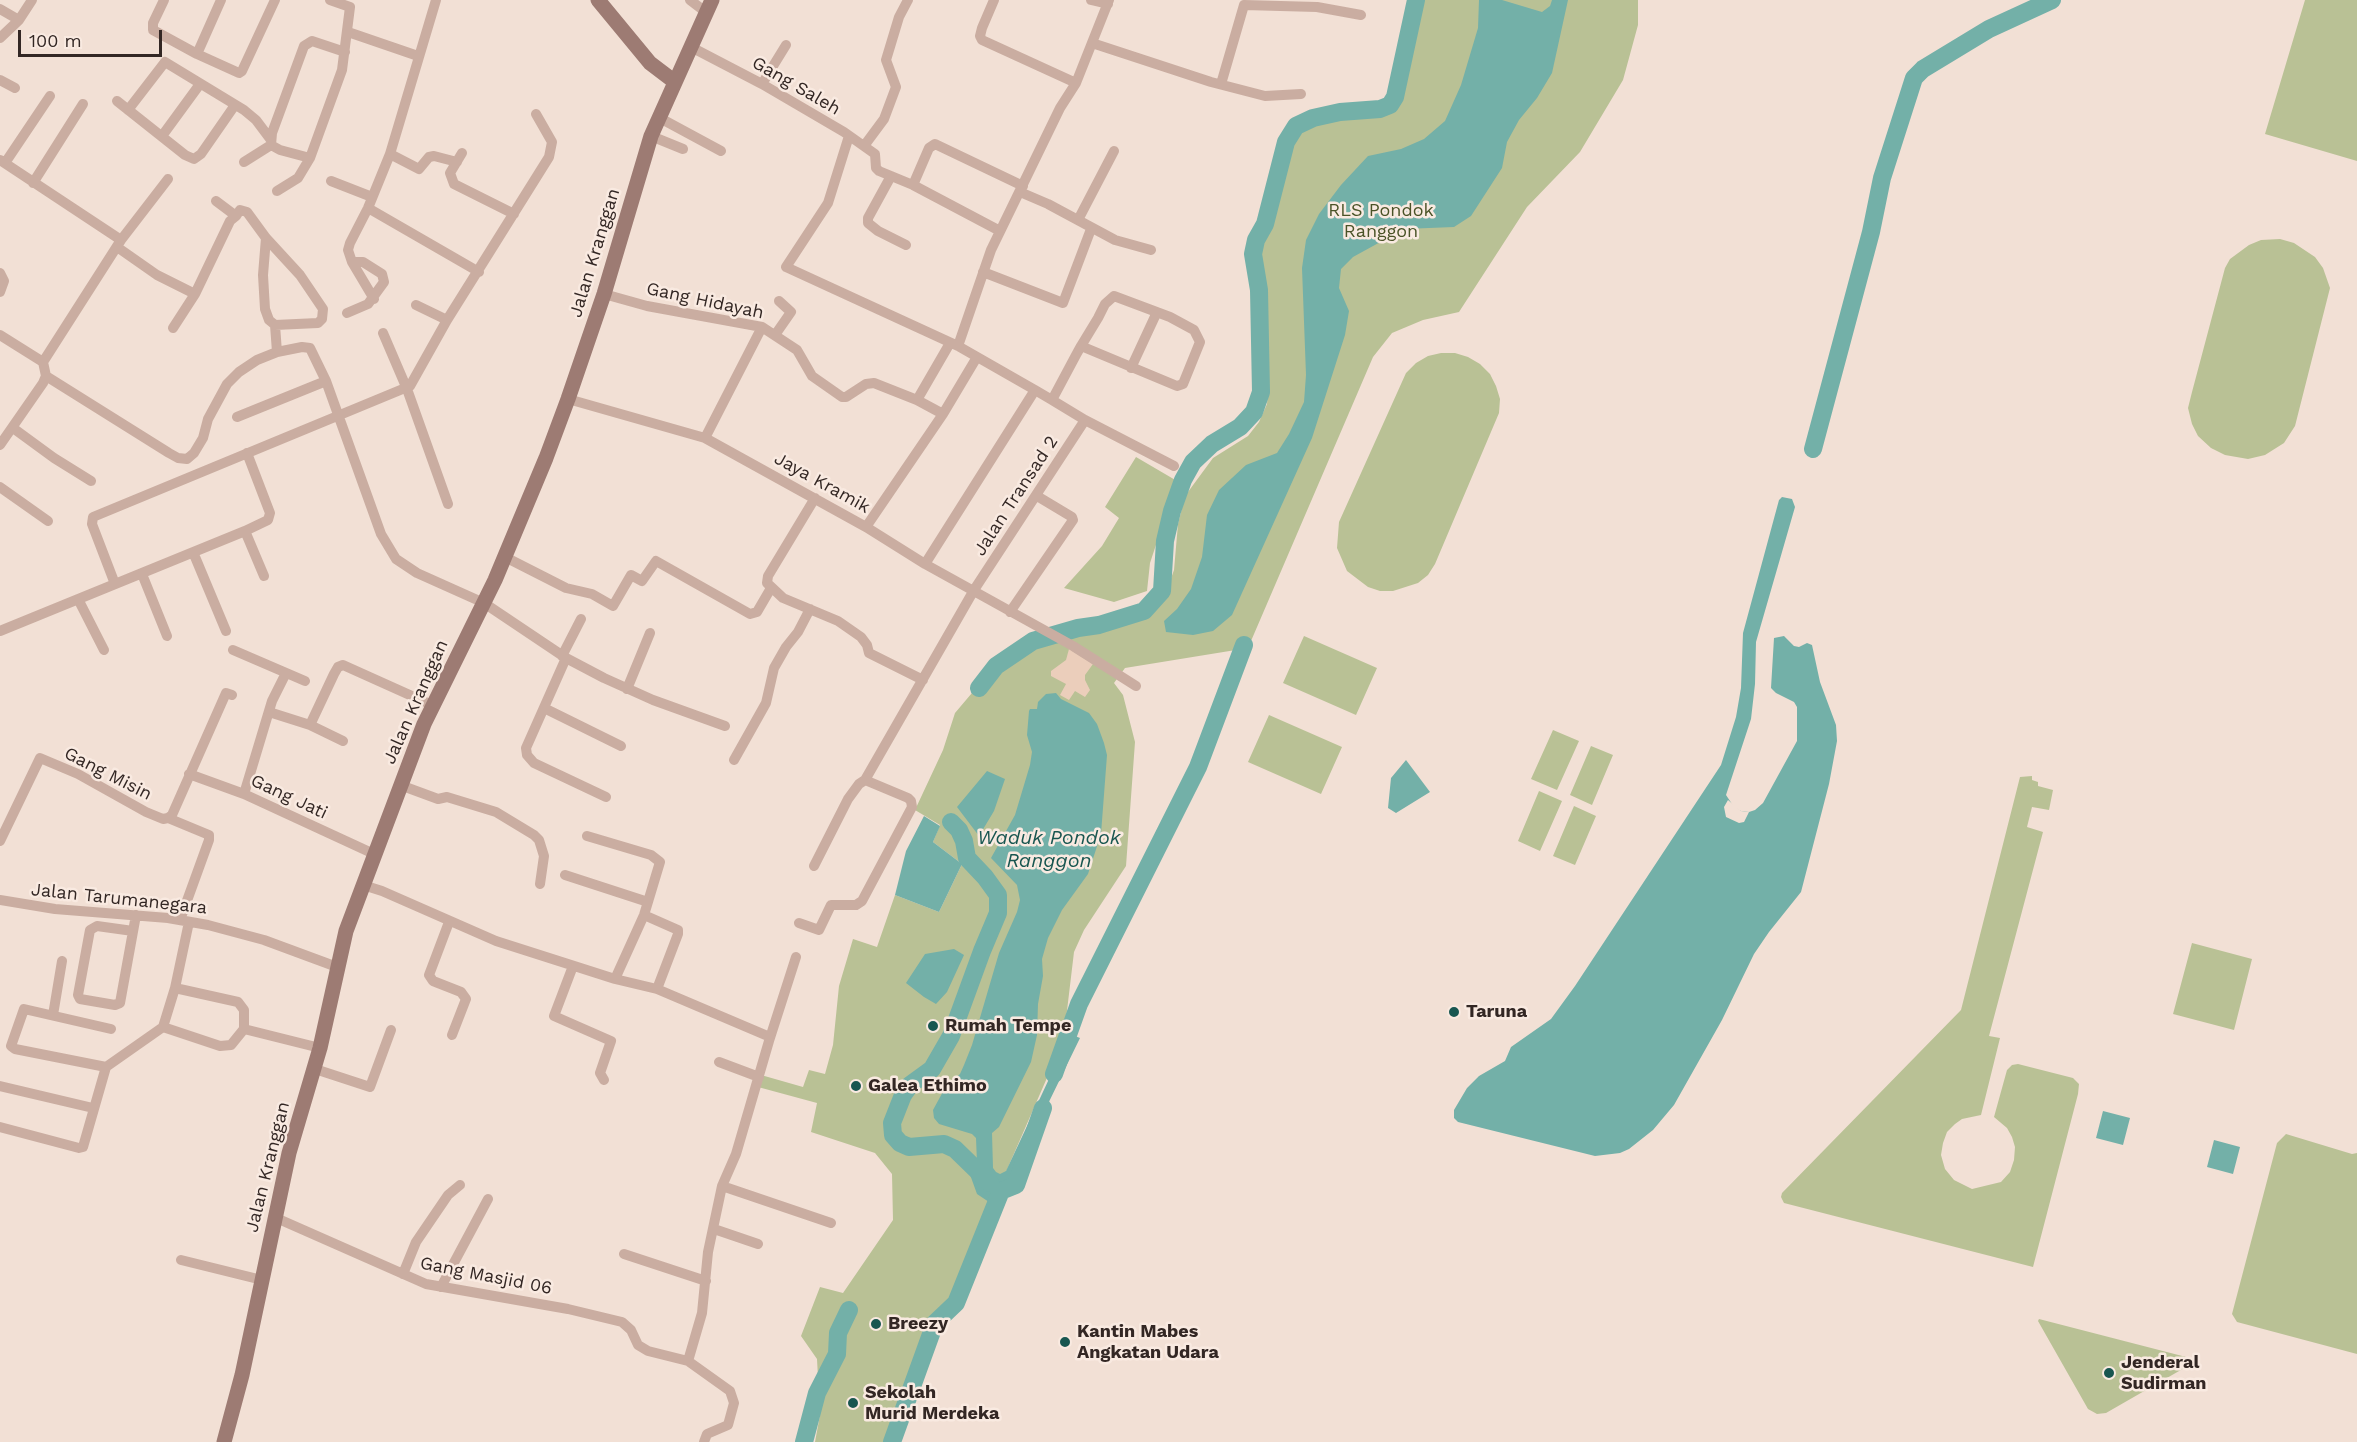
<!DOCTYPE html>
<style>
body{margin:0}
#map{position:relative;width:2357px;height:1442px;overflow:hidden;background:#f2e0d5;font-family:"Work Sans",sans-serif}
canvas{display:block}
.scale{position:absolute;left:18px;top:30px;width:144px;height:27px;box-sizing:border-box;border:3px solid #332724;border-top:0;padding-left:8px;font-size:18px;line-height:21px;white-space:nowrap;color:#332724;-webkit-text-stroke:4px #f9eae1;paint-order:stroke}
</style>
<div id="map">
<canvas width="2357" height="1442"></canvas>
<div class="scale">100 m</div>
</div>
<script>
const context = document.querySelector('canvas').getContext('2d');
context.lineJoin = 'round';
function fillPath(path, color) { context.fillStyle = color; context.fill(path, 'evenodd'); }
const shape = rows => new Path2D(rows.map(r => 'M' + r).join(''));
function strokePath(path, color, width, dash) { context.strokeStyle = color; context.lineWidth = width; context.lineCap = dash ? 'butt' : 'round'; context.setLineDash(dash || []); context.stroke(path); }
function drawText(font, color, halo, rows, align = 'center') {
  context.font = font + ' "Work Sans",sans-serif'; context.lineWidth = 5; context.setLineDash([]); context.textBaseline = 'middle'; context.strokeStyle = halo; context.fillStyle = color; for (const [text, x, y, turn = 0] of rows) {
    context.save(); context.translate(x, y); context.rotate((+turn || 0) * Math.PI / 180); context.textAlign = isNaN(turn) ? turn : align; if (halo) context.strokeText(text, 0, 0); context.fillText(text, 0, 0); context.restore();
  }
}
fillPath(shape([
 [1423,0,1638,0,1638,25,1623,80,1580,152,1527,207,1459,312,1423,320,1392,333,1373,357,1248,648,1125,668,1114,683,1123,695,1135,742,1126,866,1084,930,1074,952,1066,1019,1060,1048,992,1204,991,1214,983,1235,890,1442,815,1442,820,1415,817,1359,801,1336,820,1287,843,1293,893,1220,892,1174,875,1153,811,1132,817,1103,758,1087,761,1075,803,1087,809,1070,825,1074,833,1045,839,986,853,939,877,947,895,895,939,912,962,864,933,842,940,825,915,810,943,750,955,713,977,687,984,691,1005,664,1034,645,1148,613,1157,606,1168,587,1174,570,1178,524,1185,496,1213,458,1248,436,1259,422,1267,404,1269,378,1257,257,1258,247,1271,221,1290,145,1300,130,1315,123,1357,113,1380,113,1392,108,1399,98],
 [2305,0,2357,0,2357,161,2265,134],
 [2280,239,2294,243,2315,257,2323,268,2330,288,2295,426,2284,443,2265,455,2248,459,2225,455,2211,448,2198,436,2192,424,2188,408,2192,392,2225,268,2230,259,2249,245,2261,240],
 [1441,353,1455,353,1468,357,1480,364,1490,374,1496,386,1500,399,1499,413,1435,564,1428,575,1418,583,1393,591,1380,591,1368,587,1347,571,1337,548,1339,522,1406,373,1416,363,1428,356],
 [1136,457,1177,481,1150,563,1147,591,1114,602,1064,588,1102,546,1119,518,1105,507],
 [1304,636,1377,668,1356,715,1283,683],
 [1269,715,1342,747,1321,794,1248,762],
 [1553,730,1579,741,1557,790,1531,779],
 [1591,746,1613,755,1592,805,1570,795],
 [2032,776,2032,780,2038,782,2038,786,2053,790,2049,810,2032,807,2027,827,2043,832,1989,1036,2000,1038,1981,1115,1962,1119,1955,1124,1947,1132,1943,1143,1941,1155,1945,1169,1954,1180,1972,1189,2001,1182,2010,1172,2014,1160,2015,1147,2012,1137,2007,1128,1994,1117,2007,1070,2012,1065,2018,1064,2073,1078,2079,1084,2078,1094,2033,1267,1784,1203,1781,1197,1782,1193,1961,1010,2020,777],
 [1539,791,1562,801,1540,851,1518,841],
 [1574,806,1596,816,1575,865,1553,856],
 [2192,943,2252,959,2234,1030,2173,1014],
 [2286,1134,2352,1154,2357,1153,2357,1354,2237,1322,2232,1314,2277,1143],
 [2039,1319,2190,1358,2193,1360,2193,1363,2106,1413,2097,1414,2088,1409,2038,1321]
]), '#b9c195');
fillPath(shape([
 [1069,649,1093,664,1085,675,1085,680,1090,690,1085,697,1075,691,1069,700,1060,695,1066,684,1051,676,1051,671,1066,660]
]), '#ebcebb');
fillPath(shape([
 [1479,0,1502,0,1542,12,1550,6,1552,0,1568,0,1552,73,1537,98,1519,120,1507,142,1502,168,1471,216,1454,227,1404,229,1353,257,1341,269,1339,288,1349,311,1345,335,1312,438,1232,615,1213,631,1193,635,1166,632,1164,621,1177,609,1191,589,1202,557,1207,515,1219,490,1246,465,1277,453,1289,434,1304,402,1306,375,1302,268,1306,240,1319,214,1341,185,1368,156,1401,149,1424,139,1445,121,1461,85,1478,28],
 [1782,497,1792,499,1795,507,1756,642,1755,684,1751,719,1726,795,1734,807,1741,811,1749,812,1755,810,1763,803,1797,741,1797,707,1794,702,1776,693,1771,688,1774,638,1784,636,1794,646,1799,647,1807,643,1812,645,1820,682,1836,725,1837,741,1829,784,1801,892,1769,932,1754,954,1722,1020,1674,1105,1653,1130,1629,1149,1620,1153,1595,1156,1458,1122,1454,1118,1454,1110,1467,1088,1479,1076,1505,1061,1511,1047,1551,1019,1575,986,1721,765,1736,717,1741,688,1743,633,1779,500],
 [1056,693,1061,699,1089,713,1097,724,1104,743,1107,755,1101,834,1088,874,1062,910,1048,938,1042,959,1043,976,1038,1004,1037,1035,1031,1062,999,1127,992,1133,993,1168,996,1172,1000,1174,1006,1171,1070,1034,1080,1038,1010,1182,989,1237,983,1235,991,1214,992,1204,977,1194,968,1169,977,1163,976,1138,972,1134,939,1124,934,1118,933,1110,945,1088,960,1074,964,1065,972,1045,999,953,1017,912,1020,900,1017,885,991,858,1015,815,1030,765,1032,752,1027,735,1029,711,1030,709,1037,709,1038,702,1046,694],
 [1406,760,1430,792,1396,813,1388,808,1391,778],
 [987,771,1005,779,994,811,979,836,957,807],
 [924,816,940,826,933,842,962,864,939,912,895,895,906,851],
 [954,949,964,955,947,992,936,1004,924,997,906,983,925,954],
 [2103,1111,2130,1118,2123,1145,2096,1138],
 [2214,1140,2240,1147,2233,1174,2207,1167]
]), '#73b0a8');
fillPath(shape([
 [1728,800,1741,811,1749,812,1744,822,1739,823,1726,817,1724,807]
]), '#f2e0d5');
strokePath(shape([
 [1813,449,1871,232,1882,178,1914,78,1923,69,1989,29,2052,0],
 [979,688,996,666,1033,641,1078,628,1099,625,1144,611,1162,591,1165,541,1172,511,1183,480,1193,462,1212,444,1240,427,1254,412,1261,392,1259,290,1253,254,1256,240,1265,224,1286,142,1296,126,1313,118,1340,112,1380,109,1390,105,1395,97,1416,0],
 [951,822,959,830,964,841,967,858,985,877,998,895,998,913,982,951,951,1036,932,1069,910,1085,903,1095,892,1123,893,1135,900,1143,909,1147,944,1144,955,1149,990,1183],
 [1054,1074,1079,1004,1198,767,1244,645],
 [804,1442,817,1393,837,1354,838,1333,849,1310],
 [892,1442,935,1323,956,1303,1001,1191,1016,1185,1043,1108]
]), '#73b0a8', 18);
strokePath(shape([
 [164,0,153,23,153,30,197,54,239,73,242,71,275,0],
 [690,0,707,13],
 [994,0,982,28,980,36,982,40,1076,83],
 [1091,0,1108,4],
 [0,9,19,20],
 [348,32,418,56],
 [0,38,19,20,32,0],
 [1092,43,1211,82,1265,96,1301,94],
 [691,47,762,84,844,132,875,154,876,168,879,171,913,185,1000,231],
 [197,54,221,0],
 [0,80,15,88],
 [762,84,786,45],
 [1221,84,1244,5,1317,7,1361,15],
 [117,101,185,155,194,159,201,154,235,105],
 [128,110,165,62,244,110,256,120,271,140],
 [658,117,721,151],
 [162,136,200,84],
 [651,136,683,149],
 [849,136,828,203,786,267,958,346],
 [271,145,280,150,310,158],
 [864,146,884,119,896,87,886,60,899,17,908,0],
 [462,153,450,173,454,184,514,214],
 [390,154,419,169,429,157,434,156,457,162],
 [0,160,121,240,43,362,46,376,43,383,0,445],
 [244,162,271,145,272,133,304,46,312,41,345,52],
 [5,163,50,96],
 [891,176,868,218,868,223,878,231,906,245],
 [331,181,372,197],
 [33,183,83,104],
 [913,185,929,148,935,144,1023,186],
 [277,191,298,178,310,158,342,70,350,7,330,0],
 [1020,192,1048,204,1115,240,1151,250],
 [368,208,479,272],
 [236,216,240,210,247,212,266,238,300,275,323,309,322,319,318,323,275,325],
 [1078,220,1114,151],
 [266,238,263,275,265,309,269,320,275,325,277,352],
 [121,240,168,179],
 [117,247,157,275,195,294,230,221,236,216,216,201],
 [983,272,1063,303,1091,229],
 [0,273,4,281,0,292],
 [604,294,647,306,762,327,797,350,812,376,842,397,846,397,866,384,874,383,917,400,943,414],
 [374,299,352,262,348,250,350,243,368,208,390,154,436,0],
 [416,305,447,320],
 [347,313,368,304,384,282,382,274,363,262,352,262],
 [173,328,195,294],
 [383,333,407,389,448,504],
 [0,335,43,362],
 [775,335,791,312,779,301],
 [1131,368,1157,312],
 [46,376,169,453,178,458,187,459,194,453,203,438,208,419,227,384,239,372,257,360,277,352,302,347,310,348,326,381,381,534,396,559,417,573,484,603,566,658,604,678,653,700,725,726],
 [1035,390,1052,400,1076,355,1081,346,1098,318,1105,304,1114,296,1170,317,1194,330,1200,342,1183,384,1177,386,1081,346],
 [568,399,705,438,866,527,925,564,1073,646,1136,686],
 [917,400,950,343],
 [1052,400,1085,420,1174,466],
 [237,417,326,381],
 [13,428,54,458,91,481],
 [705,438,762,327],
 [0,487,48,521],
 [815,498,768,576,767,583,783,598,838,621,861,637,867,645,869,653,923,680],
 [866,527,943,414,977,357],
 [245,531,264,576],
 [193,552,226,631],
 [505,557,566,588,592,594,613,606,631,575,642,581,656,561,750,614,757,612,771,588],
 [925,564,1035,390,958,346,991,250,1060,108,1076,83,1109,0],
 [142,574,167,636],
 [115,584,92,524,93,517,410,386,447,320,549,157,552,142,536,114],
 [78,599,104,650],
 [1010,612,1073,520,1072,517,1037,496],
 [0,631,245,531,268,520,270,513,247,453],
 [233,650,305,681],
 [562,656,581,619],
 [566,658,526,748,527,755,534,763,606,797],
 [627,689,650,633],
 [544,708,621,746],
 [269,712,310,725,343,741],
 [310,725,334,674,338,667,343,665,432,705],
 [734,760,766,703,774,668,786,647,798,632,810,609],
 [189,774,244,794,374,854],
 [400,785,438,799,447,797,496,812,534,835,539,840,544,856,540,884],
 [244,794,272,701,286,673],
 [168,818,209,835,209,840,180,920],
 [587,836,651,855,660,862,644,915,615,979],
 [0,841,40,758,78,774,146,812,163,819,168,818,172,815,226,693,232,695],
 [814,866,848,799,859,784,865,780,974,590,1085,420],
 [565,875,648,902],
 [363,885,382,891,496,941,615,979,657,989,770,1037],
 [0,900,55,909,168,918,208,925,264,940,337,967],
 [644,915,678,930,678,934,657,989],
 [449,922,429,975,433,981,461,992,466,999,452,1035],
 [799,923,819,930,831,905,856,905,862,901,912,807,911,801,908,798,865,780],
 [133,931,97,926,90,930,78,995,80,999,115,1005,120,1003,136,915],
 [573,966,554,1016,611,1041,600,1073,604,1080],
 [175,988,189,922],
 [53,1015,62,961],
 [163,1027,220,1046,231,1045,244,1029,320,1048],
 [719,1062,759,1077],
 [106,1067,15,1049,11,1046,24,1009,111,1029],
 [315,1069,370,1087,391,1030],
 [0,1086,93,1108],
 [0,1127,79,1148,83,1147,106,1067,163,1027,175,988,238,1002,244,1010,244,1029],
 [722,1186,831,1223],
 [274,1217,426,1284,568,1309,622,1322,631,1330,638,1345,648,1351,688,1361,730,1391,734,1403,728,1425,707,1434,704,1442],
 [714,1229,758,1244],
 [624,1254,706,1281],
 [181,1260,262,1280],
 [403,1274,416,1242,448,1195,460,1185],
 [441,1287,488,1199],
 [688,1361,702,1313,708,1252,722,1186,736,1154,769,1041,796,957]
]), '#caada1', 10);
strokePath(shape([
 [598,0,650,63,675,82],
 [224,1442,242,1375,289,1153,320,1048,346,931,424,724,495,580,546,458,568,399,604,294,651,136,712,0]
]), '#9d7b73', 15);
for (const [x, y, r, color] of [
 [1454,1012,6,"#185650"],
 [933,1026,6,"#185650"],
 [856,1086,6,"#185650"],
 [876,1324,6,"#185650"],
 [1065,1342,6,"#185650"],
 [2109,1373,6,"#185650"],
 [853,1403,6,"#185650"]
]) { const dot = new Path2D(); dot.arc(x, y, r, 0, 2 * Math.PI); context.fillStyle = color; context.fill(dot); strokePath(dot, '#f9eae1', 2); }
drawText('18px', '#332724', '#f9eae1', [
 ["Gang Saleh",796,86,30],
 ["Jalan Kranggan",595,253,-73],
 ["Gang Hidayah",705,301,12],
 ["Jaya Kramik",822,483,29],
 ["Jalan Transad 2",1016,496,-57],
 ["Jalan Kranggan",416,702,-66],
 ["Gang Misin",108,774,27],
 ["Gang Jati",289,797,25],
 ["Jalan Tarumanegara",119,899,6],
 ["Jalan Kranggan",268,1167,-76],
 ["Gang Masjid 06",486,1276,11]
]);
drawText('18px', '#4a5327', '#f9eae1', [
 ["RLS Pondok",1381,211],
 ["Ranggon",1381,232]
]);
drawText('bold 18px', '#332724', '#f9eae1', [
 ["Taruna",1466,1012],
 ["Rumah Tempe",945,1026],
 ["Galea Ethimo",868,1086],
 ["Breezy",888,1324],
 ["Kantin Mabes",1077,1332],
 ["Angkatan Udara",1077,1353],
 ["Jenderal",2121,1363],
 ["Sudirman",2121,1384],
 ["Sekolah",865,1393],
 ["Murid Merdeka",865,1414]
], 'left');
drawText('italic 20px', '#185650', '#f9eae1', [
 ["Waduk Pondok",1049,838],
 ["Ranggon",1049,861]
]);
</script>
